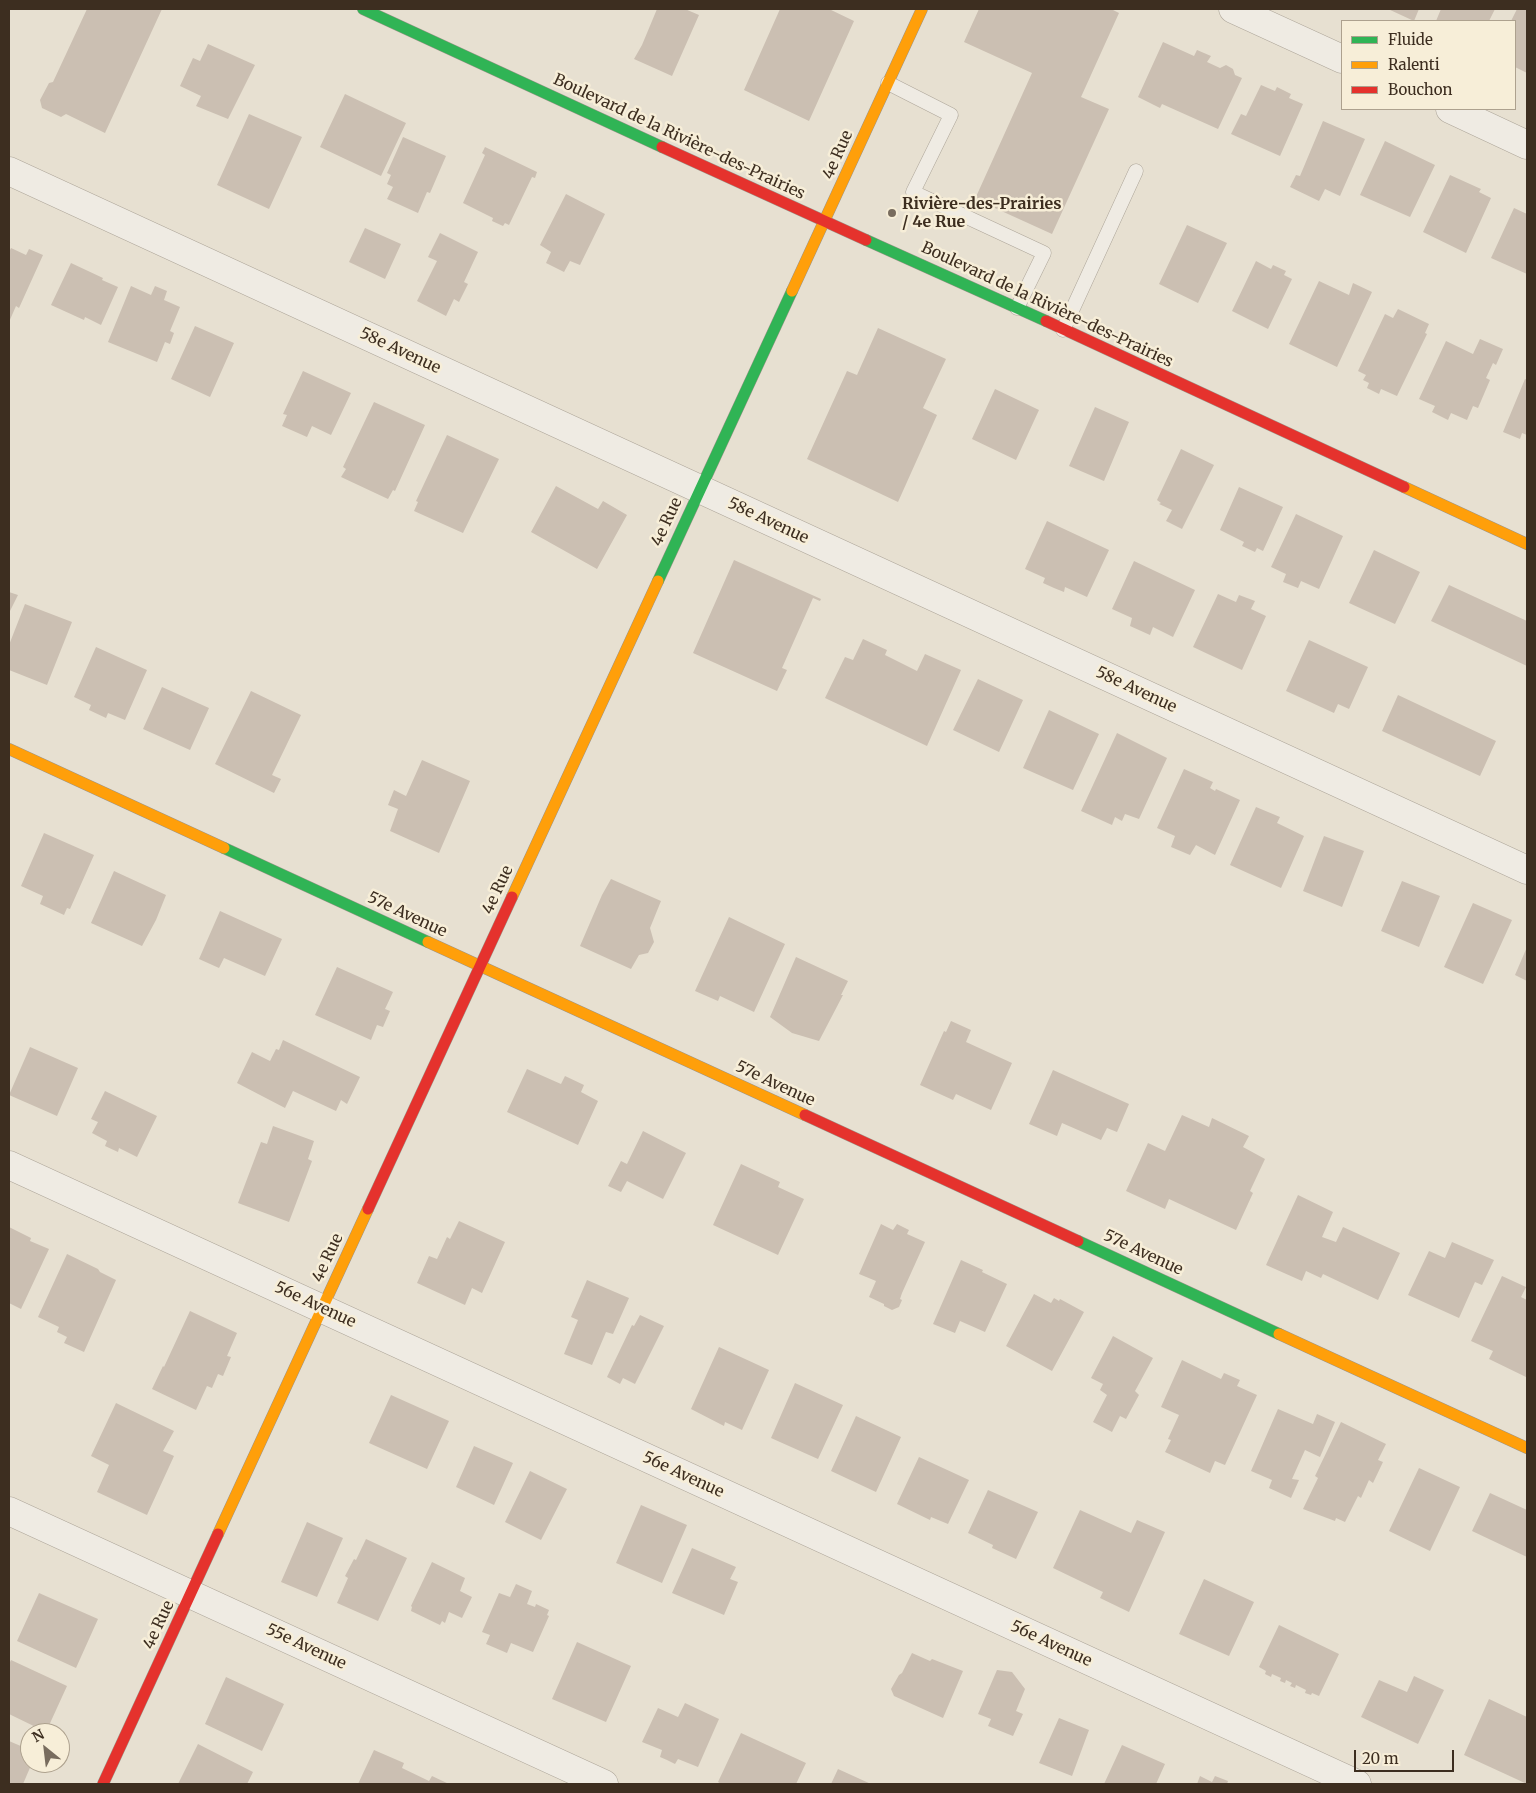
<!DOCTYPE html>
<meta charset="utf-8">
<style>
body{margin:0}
#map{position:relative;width:1536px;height:1793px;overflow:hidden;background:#e7e0d1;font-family:Merriweather,serif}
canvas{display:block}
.frame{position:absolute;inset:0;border:10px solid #3d2e20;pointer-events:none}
.legend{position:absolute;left:1341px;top:20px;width:175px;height:90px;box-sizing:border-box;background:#f7eed8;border:1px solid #ada18e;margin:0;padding:6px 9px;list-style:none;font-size:15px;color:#3d2e20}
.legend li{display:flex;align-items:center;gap:10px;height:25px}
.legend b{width:25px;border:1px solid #ada18e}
.north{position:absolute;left:20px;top:1723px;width:50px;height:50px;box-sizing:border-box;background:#f7eed8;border:1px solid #ada18e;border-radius:50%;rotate:331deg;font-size:14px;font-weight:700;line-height:20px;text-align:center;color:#3d2e20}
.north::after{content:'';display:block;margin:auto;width:18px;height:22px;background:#786c5e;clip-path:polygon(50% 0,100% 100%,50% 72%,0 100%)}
.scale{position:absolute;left:1354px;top:1750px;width:100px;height:22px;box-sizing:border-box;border:2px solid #3d2e20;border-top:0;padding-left:6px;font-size:15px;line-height:18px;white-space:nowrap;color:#3d2e20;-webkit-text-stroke:4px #f7eed8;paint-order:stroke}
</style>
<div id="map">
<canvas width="1536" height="1793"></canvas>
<div class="frame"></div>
<ul class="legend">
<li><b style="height:6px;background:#30b455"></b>Fluide</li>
<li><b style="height:6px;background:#ff9f0a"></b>Ralenti</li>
<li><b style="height:6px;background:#e5322d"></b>Bouchon</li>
</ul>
<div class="north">N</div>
<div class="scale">20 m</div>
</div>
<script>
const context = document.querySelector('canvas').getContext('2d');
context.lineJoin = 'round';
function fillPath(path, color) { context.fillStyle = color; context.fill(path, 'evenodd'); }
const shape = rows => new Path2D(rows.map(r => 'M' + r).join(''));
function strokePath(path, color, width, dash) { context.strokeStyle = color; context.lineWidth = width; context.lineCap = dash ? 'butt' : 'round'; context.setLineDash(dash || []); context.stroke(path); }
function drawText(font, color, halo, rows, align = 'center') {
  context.font = font + ' Merriweather,serif'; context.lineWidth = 5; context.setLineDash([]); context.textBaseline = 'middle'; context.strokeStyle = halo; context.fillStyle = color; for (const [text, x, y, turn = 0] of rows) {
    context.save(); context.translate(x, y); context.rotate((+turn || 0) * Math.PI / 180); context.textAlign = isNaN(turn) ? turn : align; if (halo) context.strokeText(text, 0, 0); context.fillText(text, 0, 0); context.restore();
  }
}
fillPath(shape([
 [87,9,162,9,105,133,66,114,61,117,42,108,40,100,49,83,53,82],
 [657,9,685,9,699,15,672,76,634,59,642,45],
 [780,9,829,9,854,21,809,121,744,90],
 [979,9,1111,9,1119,13,1081,97,1109,109,1052,234,975,199,1032,73,964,42],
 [1388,9,1419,9,1414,21],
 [1441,9,1495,9,1489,21,1436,21],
 [1517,9,1527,9,1527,73,1515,67,1515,21,1511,21],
 [1163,42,1194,56,1197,50,1211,56,1207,62,1220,68,1226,65,1233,69,1235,75,1242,78,1218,129,1162,104,1160,108,1138,97],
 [208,44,255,65,228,119,196,106,201,96,180,86,193,58,200,61],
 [1261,85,1275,91,1277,87,1291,94,1289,98,1303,104,1280,156,1231,134,1241,114,1246,116],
 [345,94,406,123,381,176,320,147],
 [249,114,302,137,269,209,217,185],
 [1323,121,1365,139,1340,196,1325,189,1319,201,1290,187,1296,175,1300,176],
 [403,137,446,156,430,193,427,192,418,213,387,199,393,187,387,184,391,175,387,173],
 [1385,141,1435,165,1410,217,1360,195],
 [485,147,537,172,535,178,532,177,509,225,505,223,503,226,492,221,493,218,463,203,485,155,482,153],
 [1450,175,1481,189,1479,192,1491,198,1466,253,1423,232],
 [566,194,605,214,580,265,570,261,564,272,546,263,551,252,540,245],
 [1514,208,1527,214,1527,274,1491,258],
 [1187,225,1227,243,1198,303,1159,284],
 [365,228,401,244,385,279,349,262],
 [440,233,478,252,464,282,468,284,459,302,454,299,446,316,417,301,437,261,428,257],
 [11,248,26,255,29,249,43,255,19,308,16,306,9,322,9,252],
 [1256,261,1271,269,1273,265,1286,271,1284,275,1292,279,1268,329,1232,311],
 [71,263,103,278,102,280,118,287,101,325,85,317,84,320,51,305],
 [1319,281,1349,295,1353,283,1372,292,1337,367,1289,344],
 [131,286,151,295,155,286,167,291,164,300,180,307,170,331,174,333,170,344,165,342,157,362,108,342],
 [1398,309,1429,324,1425,333,1427,334,1397,396,1381,389,1379,394,1367,388,1369,383,1363,380,1366,375,1358,371,1385,314,1393,318],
 [195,326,234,343,210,397,171,379],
 [878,328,946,359,923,408,937,415,898,502,807,459,847,371,857,375],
 [1480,339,1503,349,1496,365,1493,363,1486,378,1490,380,1478,408,1473,406,1467,420,1451,413,1448,420,1432,412,1435,406,1419,399,1446,341,1473,354],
 [303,371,351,393,331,435,312,426,307,437,282,426,287,415,283,414],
 [1525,379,1527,380,1527,435,1522,433,1520,439,1503,432],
 [995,389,1039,410,1016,460,972,439],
 [374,402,425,425,395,491,393,490,388,499,341,477,346,469,343,467],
 [1095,407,1129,422,1104,481,1069,466],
 [447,435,499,459,463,533,414,511,418,502,416,501],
 [1181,449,1214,465,1182,529,1166,521,1172,510,1159,504,1161,503,1157,500],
 [556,486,598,509,603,501,627,515,597,569,531,532],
 [1239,487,1283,507,1263,551,1257,548,1255,552,1242,546,1244,542,1220,530],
 [1296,514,1343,536,1319,589,1301,581,1298,588,1283,582,1286,574,1271,567],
 [1047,521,1109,550,1087,597,1065,587,1064,592,1054,588,1043,583,1045,578,1025,569],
 [1374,550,1420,572,1395,624,1349,603],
 [734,560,821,599,820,601,813,598,782,668,787,670,777,691,693,653],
 [1134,561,1195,590,1173,637,1153,627,1150,635,1130,626,1132,618,1112,609],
 [1449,585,1527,621,1527,666,1431,621],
 [9,592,18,595,9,613],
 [1218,594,1236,602,1239,595,1255,601,1251,609,1266,616,1242,670,1193,647],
 [25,604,72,622,47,685,9,670,9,645],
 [863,639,887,650,885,655,917,671,925,654,961,670,927,746,825,698,845,657,853,660],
 [1309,640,1368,667,1349,709,1338,704,1334,713,1286,691],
 [96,647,147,670,125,720,108,713,106,718,89,710,91,705,74,697],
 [978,679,1023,700,999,752,953,730],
 [162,687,209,708,190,750,143,729],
 [251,691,301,715,272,775,281,779,274,793,215,764],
 [1398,695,1496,741,1480,776,1382,731],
 [1049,710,1099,734,1073,790,1023,768],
 [1117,733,1167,758,1139,819,1125,814,1122,821,1115,817,1112,825,1081,811],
 [422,760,470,781,439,853,390,831,398,809,388,805,394,790,406,796],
 [1184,769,1213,782,1210,788,1215,791,1216,789,1240,800,1215,855,1196,845,1190,855,1171,847,1175,836,1157,828],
 [1256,807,1280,817,1277,823,1304,836,1281,888,1230,865],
 [44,833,94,855,70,909,67,908,64,915,40,904,43,896,21,886],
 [1324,836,1364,851,1342,907,1303,891],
 [114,871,166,895,156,920,142,946,91,923],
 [611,879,661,901,650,928,654,942,648,953,639,955,631,969,580,946,602,895],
 [1402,881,1440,896,1419,947,1381,931],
 [1473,903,1512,920,1483,984,1444,967],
 [220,911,282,939,265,976,224,958,219,968,199,959],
 [729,917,785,944,754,1012,720,996,718,1001,695,991],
 [1527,947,1527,981,1515,975],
 [796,957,848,981,841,995,843,995,819,1041,792,1033,770,1017],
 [337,967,393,992,385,1009,390,1011,383,1027,377,1025,371,1040,315,1015],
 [951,1021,971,1030,966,1042,1012,1063,991,1110,956,1094,953,1100,920,1085,944,1031,946,1032],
 [283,1040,360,1077,347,1104,341,1100,336,1111,293,1091,285,1108,237,1083,252,1052,270,1061,276,1049,279,1050],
 [30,1047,78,1068,57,1116,9,1095],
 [527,1069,561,1084,565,1076,584,1085,581,1092,598,1101,578,1145,507,1112],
 [1053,1070,1129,1104,1117,1132,1107,1128,1101,1140,1062,1123,1057,1136,1029,1124],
 [105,1091,157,1116,137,1157,119,1148,118,1152,105,1146,107,1141,92,1133,98,1122,91,1119],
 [1182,1115,1209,1127,1212,1118,1249,1136,1243,1147,1265,1159,1250,1191,1253,1193,1236,1230,1169,1199,1165,1209,1126,1191,1148,1143,1165,1151],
 [273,1126,314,1141,308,1159,312,1161,289,1222,238,1203,261,1142,267,1144],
 [643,1131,686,1153,663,1199,627,1181,621,1192,608,1186,621,1161,627,1164],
 [741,1164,780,1182,778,1187,804,1199,778,1255,713,1225],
 [1298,1195,1333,1212,1322,1237,1336,1242,1343,1227,1400,1253,1378,1300,1323,1274,1321,1278,1306,1271,1302,1281,1266,1265],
 [459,1221,505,1242,482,1293,472,1288,465,1305,417,1283,429,1256,437,1259,447,1237,450,1239],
 [881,1224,893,1230,897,1224,909,1230,907,1234,925,1242,902,1293,900,1299,902,1300,899,1307,892,1310,884,1306,884,1304,869,1297,876,1281,859,1274],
 [9,1227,31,1238,30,1241,49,1249,21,1309,9,1303],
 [1452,1242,1494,1260,1482,1285,1475,1282,1459,1318,1408,1295,1429,1251,1445,1258],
 [67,1254,98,1269,100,1272,116,1280,84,1352,64,1343,67,1337,57,1332,59,1327,38,1317],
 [961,1260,983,1270,982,1272,1007,1284,985,1332,960,1321,955,1333,933,1324],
 [1502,1276,1526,1287,1521,1297,1527,1300,1526,1377,1489,1359,1493,1351,1471,1341],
 [587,1280,629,1298,613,1334,606,1332,592,1365,564,1354,578,1320,571,1317],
 [1034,1294,1051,1303,1054,1298,1059,1301,1060,1299,1084,1312,1052,1371,1006,1346],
 [190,1311,237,1333,227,1356,231,1357,223,1376,218,1374,212,1388,207,1386,196,1410,152,1389,163,1366,164,1367],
 [640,1315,664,1326,635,1384,623,1378,620,1384,607,1377,632,1325,634,1326],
 [1113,1336,1153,1358,1135,1391,1139,1395,1126,1419,1120,1416,1112,1432,1093,1422,1107,1395,1100,1390,1103,1384,1091,1378],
 [719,1347,769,1370,742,1430,725,1422,724,1426,691,1409],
 [1182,1360,1221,1379,1224,1373,1240,1380,1237,1386,1257,1395,1225,1465,1215,1461,1210,1473,1165,1452,1171,1440,1168,1439,1179,1415,1161,1407],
 [795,1383,843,1405,818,1459,771,1438],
 [391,1395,449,1421,427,1469,369,1443],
 [116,1403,174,1431,163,1451,174,1456,147,1515,97,1492,109,1465,91,1456],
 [1278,1409,1313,1424,1317,1414,1335,1422,1320,1457,1305,1450,1292,1479,1299,1480,1291,1498,1269,1488,1272,1480,1251,1471],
 [856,1416,901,1437,876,1492,831,1471],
 [1341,1422,1386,1444,1378,1460,1383,1462,1373,1483,1369,1480,1361,1498,1358,1496,1345,1522,1336,1518,1335,1521,1303,1509,1318,1478,1315,1476],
 [474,1446,513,1463,494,1505,456,1487],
 [919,1457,969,1480,948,1524,931,1517,930,1520,897,1504],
 [1419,1468,1460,1487,1430,1551,1389,1531],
 [530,1471,567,1489,541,1540,505,1522],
 [988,1490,1038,1512,1016,1559,992,1548,993,1545,968,1533],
 [1490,1493,1527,1510,1527,1557,1472,1531],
 [641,1505,687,1525,662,1583,616,1563],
 [1080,1510,1131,1533,1137,1520,1165,1532,1129,1612,1100,1598,1103,1592,1053,1568],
 [307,1522,343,1538,317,1597,281,1582],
 [366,1539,407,1558,378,1621,337,1603,348,1578,345,1576,354,1559,356,1560],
 [692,1548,736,1567,730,1579,738,1582,724,1615,672,1593],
 [432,1562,465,1578,460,1591,472,1597,462,1618,449,1612,445,1623,442,1621,440,1625,411,1611,412,1607,411,1606],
 [1204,1579,1254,1602,1229,1656,1179,1634],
 [516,1584,532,1591,527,1604,535,1607,536,1604,549,1610,547,1615,549,1616,533,1652,511,1643,507,1653,486,1644,490,1635,482,1632,499,1593,510,1597],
 [39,1593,98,1619,76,1668,17,1641],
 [1279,1625,1339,1654,1319,1696,1312,1693,1311,1695,1305,1693,1306,1690,1296,1685,1295,1688,1290,1686,1292,1683,1286,1680,1285,1683,1280,1681,1281,1678,1272,1674,1271,1677,1265,1674,1266,1671,1259,1667],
 [577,1642,631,1666,606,1722,552,1699],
 [912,1653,930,1661,932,1659,963,1671,943,1718,894,1696,891,1689,899,1675,902,1673],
 [11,1660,67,1686,46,1732,9,1714,9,1664],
 [997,1670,1012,1672,1025,1689,1016,1711,1023,1714,1013,1736,988,1726,991,1719,978,1714],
 [1414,1676,1444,1690,1418,1744,1361,1717,1379,1680,1407,1692],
 [226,1677,284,1704,262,1751,205,1724],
 [1489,1699,1527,1717,1527,1784,1464,1755],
 [685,1703,719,1719,698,1767,678,1759,675,1764,667,1760,660,1757,662,1750,642,1742,658,1708,678,1717],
 [1059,1718,1089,1730,1072,1776,1039,1763],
 [741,1733,806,1763,796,1784,721,1784,718,1782],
 [9,1741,30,1750,30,1763,32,1763,23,1784,9,1784],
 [198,1744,253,1772,247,1784,178,1784],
 [1122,1745,1165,1764,1156,1784,1104,1784],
 [374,1750,404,1763,402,1768,429,1781,432,1776,449,1784,358,1784],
 [838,1769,871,1784,831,1784],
 [1200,1776,1212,1782,1215,1776,1228,1781,1227,1784,1197,1784]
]), '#cbbfb2');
const lane = shape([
 [888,83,951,115,913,192,1044,253,1017,308],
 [1063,330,1136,171]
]);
const street = shape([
 [1233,9,1342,59],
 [1450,109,1527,145],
 [9,171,1527,870],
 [9,1165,1357,1784],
 [9,1511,604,1784]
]);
const fast = shape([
 [363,9,662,147],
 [866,240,1046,321],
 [658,581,792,291],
 [224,848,428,942],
 [1078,1241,1279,1334]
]);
const slow = shape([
 [792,291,922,9],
 [1404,487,1527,544],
 [9,749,224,848],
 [512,897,658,581],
 [428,942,805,1115],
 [1279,1334,1527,1448],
 [218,1534,368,1209]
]);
const jam = shape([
 [662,147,866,240],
 [1046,321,1404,487],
 [805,1115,1078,1241],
 [368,1209,512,897],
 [103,1784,218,1534]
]);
strokePath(lane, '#ada599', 15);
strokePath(street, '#ada599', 29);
strokePath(fast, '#9c958a', 12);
strokePath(slow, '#9c958a', 12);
strokePath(jam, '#9c958a', 12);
strokePath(lane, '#efebe3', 14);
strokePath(street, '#efebe3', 28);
strokePath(fast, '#30b455', 11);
strokePath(slow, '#ff9f0a', 11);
strokePath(jam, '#e5322d', 11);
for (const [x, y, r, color] of [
 [892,213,5,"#786c5e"]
]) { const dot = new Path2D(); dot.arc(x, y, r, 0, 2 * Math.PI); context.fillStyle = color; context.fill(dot); strokePath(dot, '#f7eed8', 2); }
drawText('16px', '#3d2e20', '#f7eed8', [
 ["Boulevard de la Rivière-des-Prairies",679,137,25],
 ["4e Rue",838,155,-66],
 ["Boulevard de la Rivière-des-Prairies",1047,305,25],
 ["58e Avenue",400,351,25],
 ["58e Avenue",768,521,25],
 ["4e Rue",667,522,-65],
 ["58e Avenue",1136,690,25],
 ["4e Rue",498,890,-65],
 ["57e Avenue",407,915,25],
 ["57e Avenue",775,1084,25],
 ["57e Avenue",1143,1253,25],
 ["4e Rue",328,1258,-65],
 ["56e Avenue",315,1305,25],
 ["56e Avenue",683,1475,25],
 ["4e Rue",159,1625,-65],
 ["56e Avenue",1051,1644,25],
 ["55e Avenue",306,1647,25]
]);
drawText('bold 16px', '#3d2e20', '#f7eed8', [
 ["Rivière-des-Prairies",902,204],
 ["/ 4e Rue",902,222]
], 'left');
</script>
